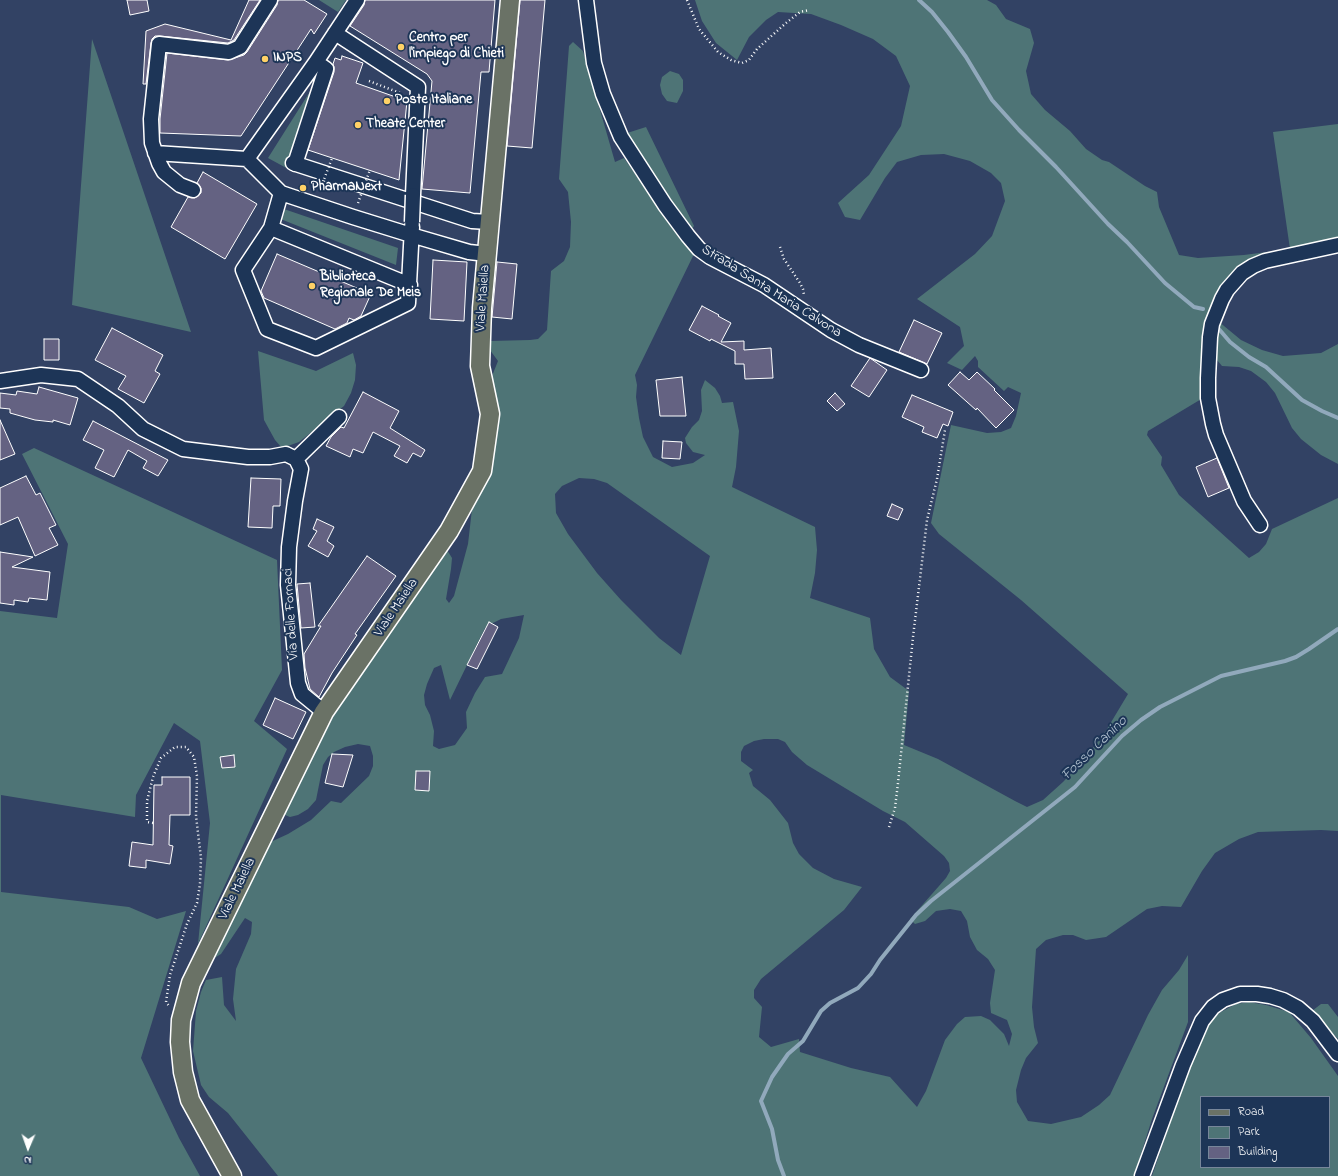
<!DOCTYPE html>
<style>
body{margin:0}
#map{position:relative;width:1338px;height:1176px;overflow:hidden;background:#324264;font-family:"Indie Flower",sans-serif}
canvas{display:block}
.legend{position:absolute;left:1200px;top:1096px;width:130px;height:72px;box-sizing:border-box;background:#1d3557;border:1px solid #77869a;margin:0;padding:5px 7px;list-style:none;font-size:12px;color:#fff}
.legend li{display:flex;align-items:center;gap:8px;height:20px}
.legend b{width:20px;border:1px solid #77869a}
.north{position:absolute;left:8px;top:1128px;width:40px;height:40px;-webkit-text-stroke:3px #1d3557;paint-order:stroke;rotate:182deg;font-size:11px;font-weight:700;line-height:16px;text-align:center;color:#fff}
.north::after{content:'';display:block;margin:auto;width:14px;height:18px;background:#fff;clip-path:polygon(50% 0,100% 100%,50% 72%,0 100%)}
</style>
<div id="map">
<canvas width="1338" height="1176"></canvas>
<ul class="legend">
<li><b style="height:5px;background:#6a7266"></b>Road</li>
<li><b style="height:11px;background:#4e7476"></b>Park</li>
<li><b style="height:11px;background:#646282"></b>Building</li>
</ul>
<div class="north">N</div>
</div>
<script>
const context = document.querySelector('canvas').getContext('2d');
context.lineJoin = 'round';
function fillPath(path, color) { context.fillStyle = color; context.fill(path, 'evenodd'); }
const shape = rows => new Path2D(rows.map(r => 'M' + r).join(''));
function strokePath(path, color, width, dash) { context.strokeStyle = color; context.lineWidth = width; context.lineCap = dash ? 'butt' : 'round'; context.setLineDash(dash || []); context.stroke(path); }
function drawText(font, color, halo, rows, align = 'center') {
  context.font = font + ' "Indie Flower",sans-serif'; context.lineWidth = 4; context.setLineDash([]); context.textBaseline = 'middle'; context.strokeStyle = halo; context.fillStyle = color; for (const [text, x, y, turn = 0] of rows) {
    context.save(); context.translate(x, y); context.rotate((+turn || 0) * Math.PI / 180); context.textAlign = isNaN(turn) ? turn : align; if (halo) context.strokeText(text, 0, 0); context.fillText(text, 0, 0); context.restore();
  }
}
fillPath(shape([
 [319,0,346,0,338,12],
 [695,0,987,0,996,5,1006,19,1030,29,1034,43,1026,71,1031,94,1045,110,1070,131,1086,149,1102,160,1109,162,1145,186,1157,192,1159,207,1179,255,1198,258,1244,255,1290,249,1273,132,1338,124,1338,237,1290,249,1221,288,1214,298,1207,329,1203,398,1148,431,1147,435,1162,457,1161,465,1179,495,1249,558,1259,552,1266,544,1272,529,1338,498,1338,831,1321,830,1258,832,1239,839,1215,853,1202,871,1181,907,1162,906,1147,909,1106,937,1086,940,1073,935,1063,935,1046,940,1036,949,1032,1007,1034,1027,1038,1043,1026,1058,1021,1070,1016,1090,1017,1102,1028,1121,1051,1124,1081,1117,1099,1105,1110,1095,1148,1015,1162,990,1179,970,1188,955,1188,1022,1152,1119,1134,1176,278,1176,228,1113,209,1097,201,1085,193,1051,196,1011,201,992,206,980,222,977,224,1005,236,1021,233,999,236,969,251,934,252,922,245,918,221,954,211,960,264,845,288,834,311,820,331,801,341,803,369,776,373,766,373,756,370,746,358,744,345,747,334,752,328,757,323,765,316,800,308,809,298,815,290,817,285,815,281,807,317,733,439,556,447,550,452,558,451,569,446,599,449,603,454,596,468,544,472,509,484,475,490,381,498,361,487,346,490,341,530,340,538,339,547,330,551,271,564,261,570,247,571,222,568,192,559,179,569,46,573,42,583,51,615,162,624,158,667,220,694,254,635,375,637,385,636,397,639,418,643,437,653,457,672,467,693,463,705,455,693,452,686,443,685,438,692,427,699,420,702,411,701,390,705,380,715,388,720,396,722,403,733,402,739,431,736,467,732,487,815,527,817,550,815,573,810,598,870,618,874,649,890,677,909,691,904,745,938,759,1015,801,1027,807,1043,800,1063,782,1084,760,1107,729,1128,694,1021,600,939,534,931,523,951,425,987,433,1001,432,1011,428,1016,416,1021,393,1008,387,1004,391,978,367,978,361,975,356,962,370,947,363,964,346,960,327,917,299,975,254,992,236,1005,201,1001,183,991,173,970,161,944,154,921,155,897,162,885,178,860,220,845,217,838,203,869,175,901,126,910,86,896,56,873,39,841,25,811,14,778,12,766,20,749,37,737,60,716,43,702,21],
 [579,478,594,479,607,483,710,556,681,655,659,638,621,600,597,573,568,534,556,513,555,494,562,486],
 [524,615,519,638,502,674,485,677,475,693,466,712,467,728,455,745,439,749,433,746,434,731,430,715,425,705,424,695,427,684,434,668,441,665,450,700,485,628,491,624,501,619],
 [764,739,778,739,785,742,792,752,807,765,883,811,905,822,944,856,949,863,950,871,946,878,910,919,915,924,925,921,936,911,950,909,961,911,967,921,970,937,977,950,988,959,995,970,990,1003,991,1013,1007,1020,1012,1034,1009,1046,1004,1034,990,1020,981,1016,965,1017,957,1024,945,1040,926,1091,917,1107,890,1077,851,1068,800,1052,799,1039,771,1047,759,1037,762,1007,754,998,754,990,761,979,844,910,862,887,834,879,813,868,799,854,793,843,788,823,770,800,753,786,749,773,753,770,741,761,741,752,744,746,754,741],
 [92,39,191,332,72,305],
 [670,71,679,74,683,80,683,91,677,103,667,101,662,94,660,85,662,77],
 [321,74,323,75,290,170,268,158],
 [646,127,694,226,689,234,624,134],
 [281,208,398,248,396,265,278,218],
 [1218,321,1241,340,1262,350,1283,356,1321,353,1338,344,1338,464,1321,455,1301,439,1292,428,1275,393,1266,382,1251,371,1239,367,1222,366,1212,354],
 [258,351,316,371,353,353,356,365,355,380,351,393,344,406,299,442,282,448,275,440,264,420],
 [34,448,277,560,282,670,254,721,287,749,198,944,210,823,200,741,174,723,136,795,135,817,1,795,1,892,129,907,157,919,186,911,141,1058,179,1138,200,1176,0,1176,0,611,57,618,68,544,22,454],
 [1249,1002,1266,1005,1289,1012,1311,1038,1338,1076,1338,1176,1152,1176,1197,1044,1207,1025,1219,1013,1236,1004],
 [1201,1097,1329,1097,1329,1167,1201,1167],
 [1321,1004,1328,1004,1338,1017,1338,1039,1312,1011]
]), '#4e7476');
strokePath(shape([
 [919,0,932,12,948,32,966,57,992,100,1019,130,1056,167,1108,224,1127,242,1165,283,1194,307,1203,309],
 [1218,328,1230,342,1249,357,1266,367,1302,400,1322,411,1338,418],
 [784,1176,778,1160,772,1129,761,1101,772,1077,788,1054,803,1041,821,1011,830,1003,858,988,871,974,880,960,916,915,931,901,1075,787,1122,736,1141,720,1160,707,1221,676,1285,661,1296,657,1309,649,1338,629]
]), '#91a9bc', 4);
const building = shape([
 [127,0,147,0,149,11,130,15,127,0],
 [249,0,260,0,234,40,228,43,160,36,155,36,152,39,151,43,146,84,143,84,146,31,165,24,231,40,249,0],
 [278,0,304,0,327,14,314,34,311,29,241,136,160,133,160,119,167,53,228,60,244,55,247,52,277,5,278,0],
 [365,0,495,0,489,72,481,72,470,193,422,189,432,81,427,74,350,26,364,5,365,0],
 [520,0,545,0,532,148,507,146,520,0],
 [342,56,363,63,356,83,407,101,399,180,308,150,334,72,334,67,333,64,335,58,341,60,342,56],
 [203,172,257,204,225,259,171,227,188,197,195,198,201,193,201,188,197,183,203,172],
 [277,254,371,294,361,316,354,320,349,318,347,323,335,329,264,298,261,291,277,254],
 [433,260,467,262,464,321,430,319,433,260],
 [497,262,517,264,512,319,492,317,497,262],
 [702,306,719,315,718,316,731,323,721,342,744,341,744,350,771,348,773,378,745,379,744,364,735,364,735,351,711,339,710,341,689,330,702,306],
 [914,320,942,333,927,364,899,352,914,320],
 [112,328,163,355,155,371,160,374,144,403,118,389,126,376,95,360,112,328],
 [44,339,59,339,59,360,44,360,44,339],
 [870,358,887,370,869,397,851,386,870,358],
 [960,372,969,380,977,372,995,389,994,390,1014,410,996,428,977,408,976,410,948,385,960,372],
 [682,377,686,416,660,416,656,380,682,377],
 [39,387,78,398,70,425,53,420,53,422,35,420,10,413,10,409,0,408,0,393,16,395,17,391,37,394,39,387],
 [363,392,399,411,390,428,425,450,421,457,413,453,407,463,394,456,400,446,373,432,363,453,353,449,350,457,326,446,331,437,341,427,344,428,363,392],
 [835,393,845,404,837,411,827,401,835,393],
 [912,395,953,412,948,426,943,424,937,438,922,432,924,427,902,417,912,395],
 [0,420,15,454,0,460,0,420],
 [93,421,168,460,158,476,143,468,147,461,128,450,114,477,95,468,104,450,83,440,93,421],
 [663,441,682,442,680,459,662,458,663,441],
 [1217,458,1229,488,1208,497,1196,467,1217,458],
 [26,476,36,495,40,493,56,525,49,528,58,545,35,556,18,517,0,525,0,488,26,476],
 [251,478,281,479,280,506,273,506,272,528,248,527,251,478],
 [892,504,903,509,898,520,887,516,892,504],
 [317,519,334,527,327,541,334,546,328,557,308,546,317,531,313,529,317,519],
 [0,552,33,557,12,567,50,572,47,600,29,598,28,602,14,600,14,605,0,603,0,552],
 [367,556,396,576,355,634,357,635,332,673,319,697,310,689,305,668,304,654,321,626,318,626,367,556],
 [310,583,315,627,301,628,297,584,310,583],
 [489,622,498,627,477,669,467,665,489,622],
 [275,698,306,712,293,739,263,725,275,698],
 [332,754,353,755,343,787,325,783,332,754],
 [234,755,235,767,222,768,220,757,234,755],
 [416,771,430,771,429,791,415,790,416,771],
 [162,777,190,777,190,815,170,815,169,845,173,846,170,864,146,860,146,868,129,866,132,842,153,845,154,785,162,785,162,777]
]);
fillPath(building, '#646282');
strokePath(building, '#fff', 1);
const minor = shape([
 [357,0,316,62,247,159,281,193,353,217,411,235,469,252,487,254],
 [586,0,594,63,603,94,621,137,665,205,688,236,699,249,710,257,764,285,831,330,859,345,921,370],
 [335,33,418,87,413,195],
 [155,153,247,159],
 [293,163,472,221,489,222],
 [295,164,326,69,316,62],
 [193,190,180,185,164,172,159,163,152,143,151,119,159,44,229,52,240,47,270,0],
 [281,193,271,228,243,270,267,329,316,348,408,303,412,227],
 [271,228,410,285],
 [0,381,41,375,78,379,118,406,143,429,183,449,248,457,270,457,286,454,296,459,301,469,295,501,289,547,288,585,298,683,302,694,324,712],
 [296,459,339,417],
 [1260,525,1244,501,1216,435,1213,424,1208,398,1208,378,1210,337,1212,324,1222,299,1227,290,1242,273,1253,266,1265,261,1338,245],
 [1142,1176,1183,1065,1202,1021,1213,1007,1223,1000,1240,994,1257,994,1270,996,1283,1000,1298,1008,1313,1021,1338,1054]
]);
const major = shape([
 [232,1176,190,1100,183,1072,180,1042,181,1020,191,983,324,712,449,531,482,471,490,414,480,366,482,308,510,0]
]);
strokePath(minor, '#fff', 17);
strokePath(major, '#fff', 21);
strokePath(shape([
 [687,0,699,29,718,52,731,60,742,63,749,60,757,49,786,23,800,12,809,10],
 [369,81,400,93],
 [780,247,784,259,800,283,803,289,804,295],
 [153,823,147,822,147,801,153,777,161,758,175,747,186,747,194,757,197,776,196,816,201,858,200,884,197,903,187,924,170,975,166,1002,169,1006],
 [889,827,895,808,898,783,913,637,927,520,937,479,945,430]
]), '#fff', 2.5, [1, 3]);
strokePath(minor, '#1d3557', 14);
strokePath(major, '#6a7266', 18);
const minorBridge = shape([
 [412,222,413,195]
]);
strokePath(minorBridge, '#fff', 17, []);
strokePath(shape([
 [320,190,332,158],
 [358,203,370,170]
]), '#fff', 2.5, [1, 3]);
strokePath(minorBridge, '#1d3557', 14);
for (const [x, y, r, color] of [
 [401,47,4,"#ffd166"],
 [265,59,4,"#ffd166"],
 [387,101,4,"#ffd166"],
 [358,125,4,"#ffd166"],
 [303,188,4,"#ffd166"],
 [312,286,4,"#ffd166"]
]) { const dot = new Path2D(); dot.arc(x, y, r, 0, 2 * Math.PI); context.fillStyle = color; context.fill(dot); strokePath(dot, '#1d3557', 1.5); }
drawText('bold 14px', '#fff', '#1d3557', [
 ["Centro per",409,39],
 ["l'impiego di Chieti",409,55],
 ["INPS",273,59],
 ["Poste Italiane",395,101],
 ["Theate Center",366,125],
 ["PharmaNext",311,188],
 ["Biblioteca",320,278],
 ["Regionale De Meis",320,294]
], 'left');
drawText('14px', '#fff', '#1d3557', [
 ["Strada Santa Maria Calvona",771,292,32],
 ["Viale Maiella",484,298,-86],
 ["Viale Maiella",397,608,-56],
 ["Via delle Fornaci",292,614,-94],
 ["Viale Maiella",238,889,-64]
]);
drawText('italic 15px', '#b6c5d3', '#1d3557', [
 ["Fosso Canino",1095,749,-44]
]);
</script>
